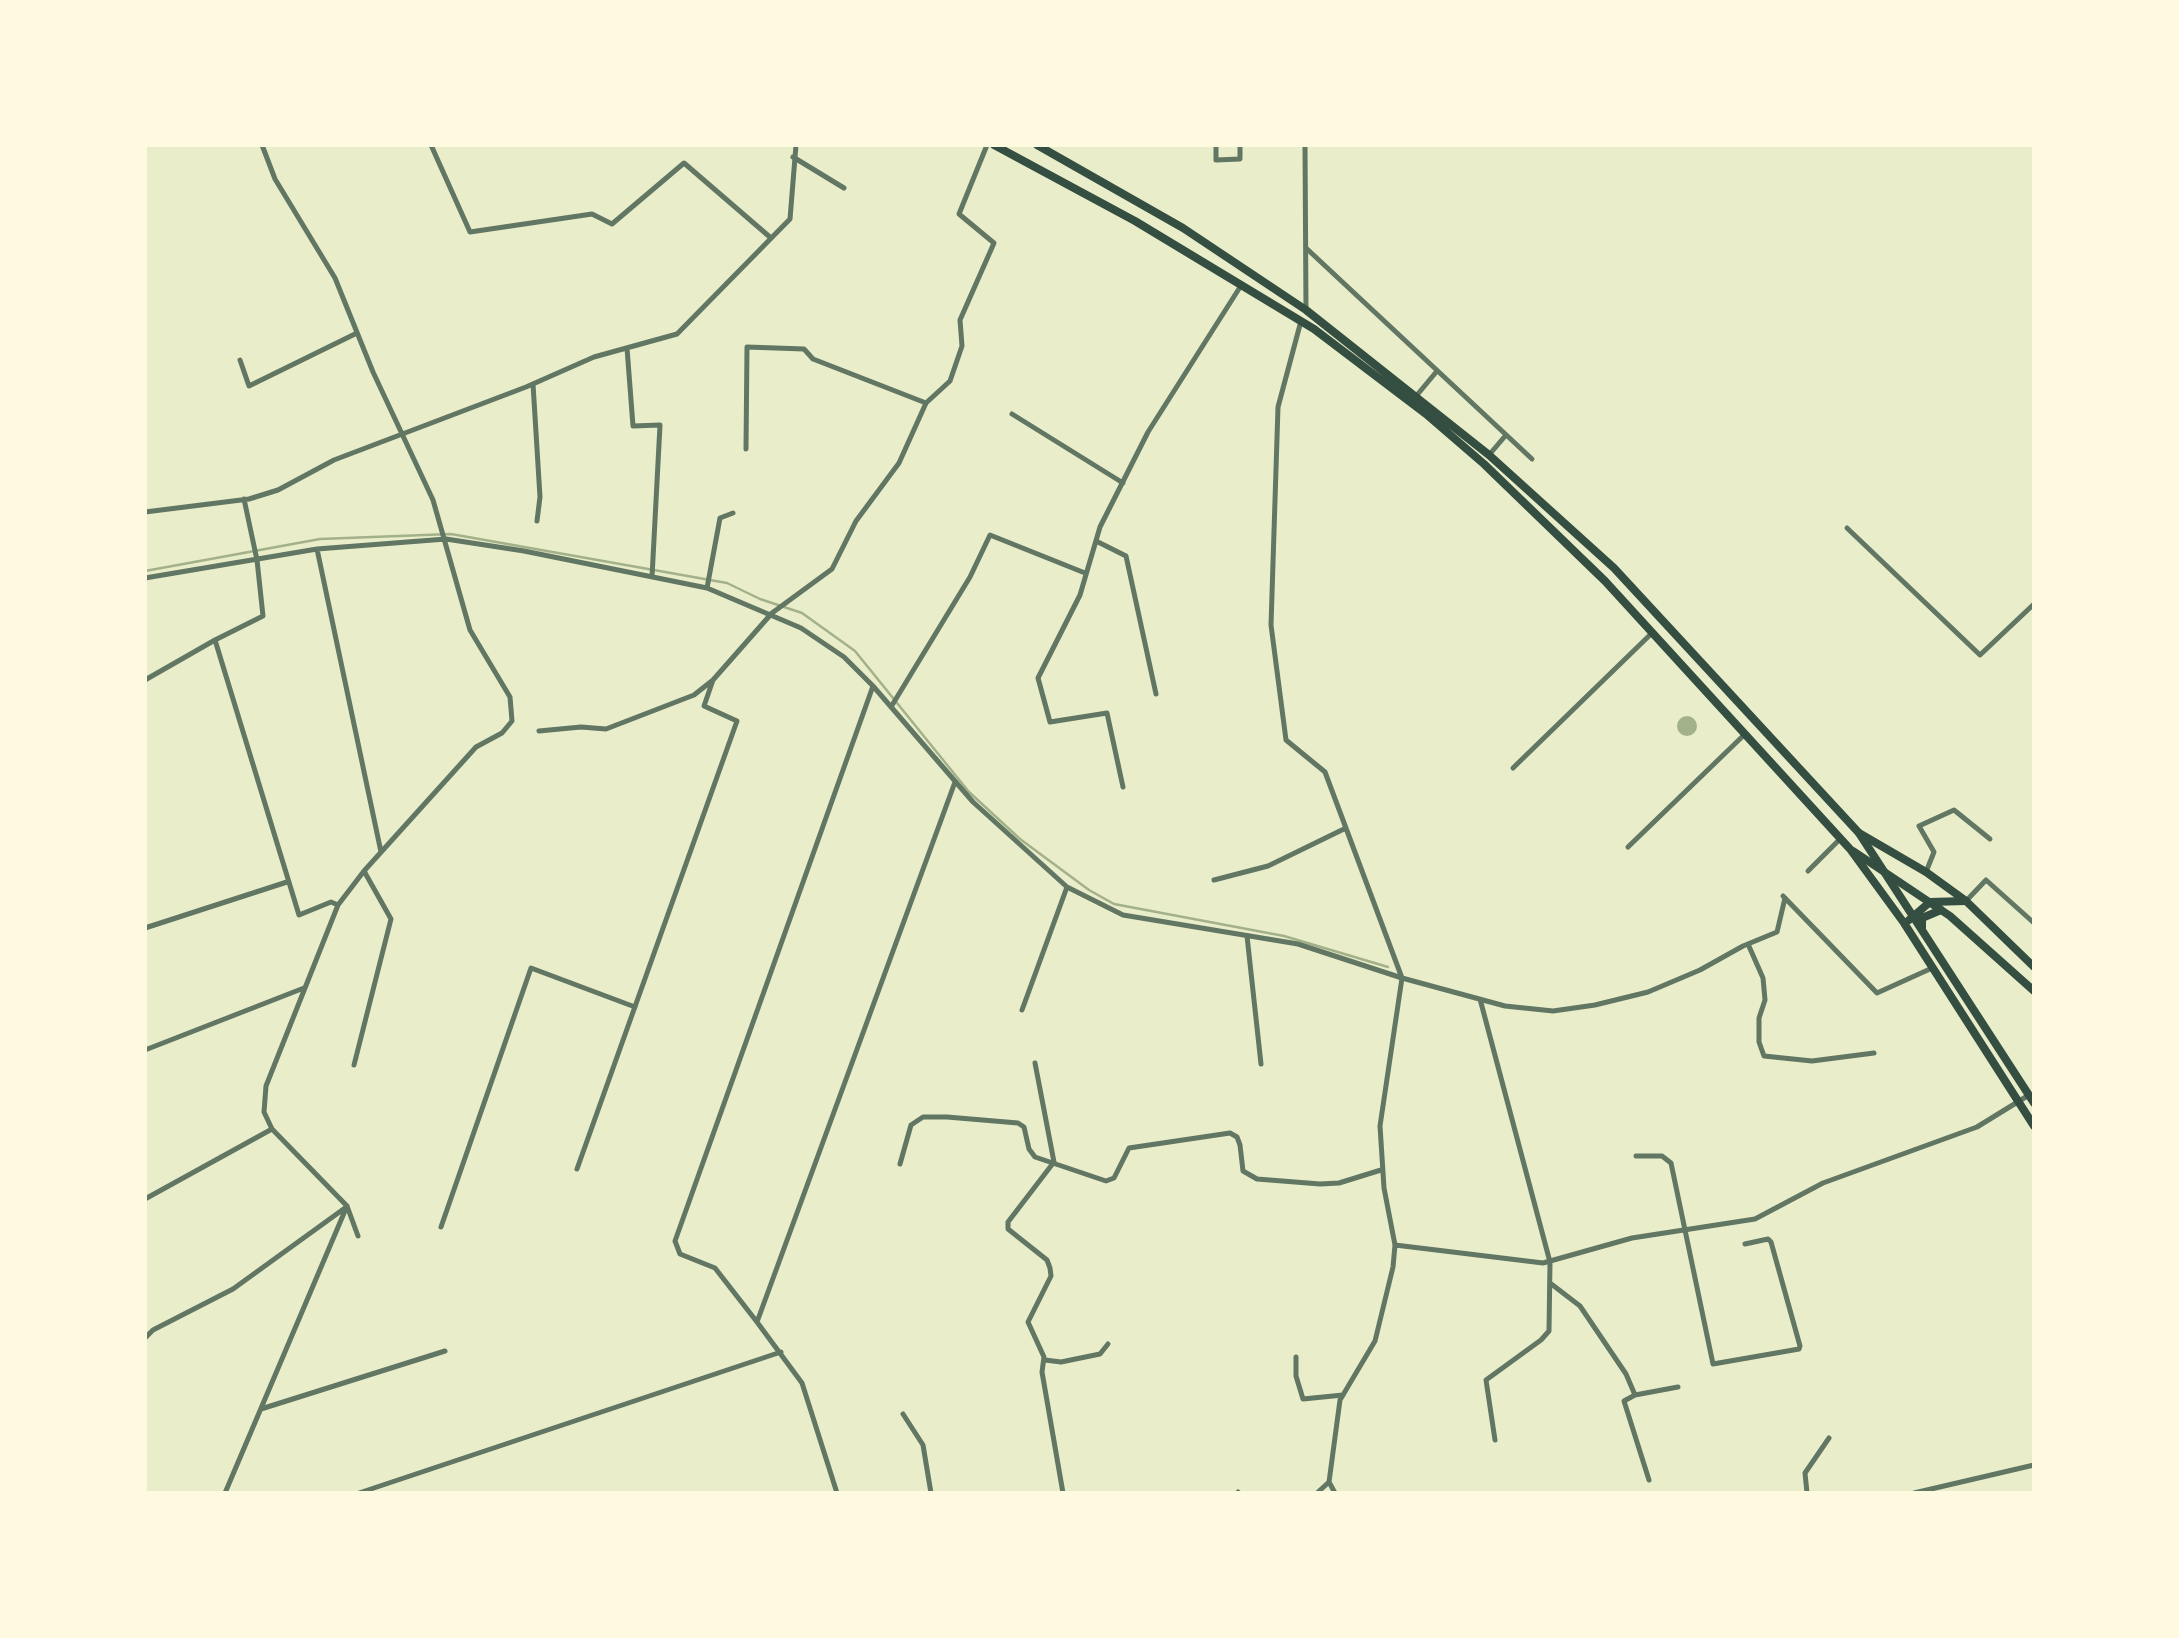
<!DOCTYPE html>
<style>
body{margin:0}
#map{position:relative;width:2179px;height:1638px;overflow:hidden;background:#e9edc9;font-family:Commissioner,sans-serif}
canvas{display:block}
.frame{position:absolute;inset:0;border:147px solid #fefae0;pointer-events:none}
</style>
<div id="map">
<canvas width="2179" height="1638"></canvas>
<div class="frame"></div>
</div>
<script>
const context = document.querySelector('canvas').getContext('2d');
context.lineJoin = 'round';
function fillPath(path, color) { context.fillStyle = color; context.fill(path, 'evenodd'); }
const shape = rows => new Path2D(rows.map(r => 'M' + r).join(''));
function strokePath(path, color, width, dash) { context.strokeStyle = color; context.lineWidth = width; context.lineCap = dash ? 'butt' : 'round'; context.setLineDash(dash || []); context.stroke(path); }
fillPath(shape([
 '1677 726a10 10 0 1 1 20 0a10 10 0 1 1-20 0Z'
]), '#a3b18a');
strokePath(shape([
 [145,571,320,539,451,534,727,583,760,599,802,613,855,651,969,792,1020,839,1089,890,1114,904,1284,936,1388,967]
]), '#a3b18a', 2.5);
strokePath(shape([
 [262,145,275,179,335,278,373,372,433,500,470,630,510,697,512,721,502,733,476,747,364,871,338,905,266,1086,264,1112,272,1129,347,1206,358,1236],
 [431,145,470,232,592,214,612,224,684,163,771,238],
 [1216,145,1216,160,1240,159,1240,145],
 [1305,145,1306,310],
 [793,157,844,188],
 [1306,248,1532,459],
 [1301,321,1278,407,1271,625,1286,740,1325,772,1402,978,1380,1126,1384,1188,1395,1245,1393,1267,1375,1341,1340,1400,1329,1482,1317,1493],
 [627,348,633,426,660,425,652,577],
 [240,360,249,386,357,333],
 [533,384,540,497,537,521],
 [1417,395,1437,371],
 [1012,414,1123,483],
 [746,449,747,347,804,349,813,359,926,403],
 [1489,455,1506,435],
 [244,499,257,560,263,616,215,640,299,915,331,902,338,905],
 [145,512,249,499,278,490,334,460,526,387,594,357,677,334,790,219,796,145],
 [1847,528,1980,655,2034,604],
 [1096,541,1126,556,1156,694],
 [317,549,381,852],
 [145,578,317,549,446,539,524,551,707,588,801,628,844,657,873,686,973,802,1067,887,1123,915,1298,944,1402,978,1505,1006,1553,1011,1595,1005,1648,992,1700,970,1743,946,1777,932,1785,898],
 [707,588,720,518,733,513],
 [145,680,215,640],
 [891,707,970,577,990,535,1085,573],
 [539,731,581,727,606,729,694,695,713,680,772,613,832,569,856,521,899,463,926,403,950,381,962,346,960,320,994,243,959,214,987,145],
 [1513,768,1653,632],
 [1123,787,1107,713,1050,722,1038,678,1080,595,1100,527,1148,432,1242,284],
 [1628,847,1744,735],
 [1808,871,1840,839],
 [1926,872,1934,852,1919,826,1954,810,1990,839],
 [1214,880,1268,866,1346,828],
 [1783,896,1877,993,1930,969],
 [1966,901,1986,880,2034,923],
 [145,928,287,882],
 [1247,936,1261,1064],
 [1748,944,1763,978,1765,1000,1759,1018,1759,1042,1764,1056,1812,1061,1874,1053],
 [1480,999,1550,1262,1549,1331,1541,1340,1486,1380,1495,1440],
 [1022,1010,1067,887],
 [145,1050,304,988],
 [1035,1063,1054,1162,1008,1222,1008,1229,1047,1260,1050,1268,1051,1276,1028,1322,1044,1357,1042,1372,1063,1493],
 [354,1065,391,919,364,871],
 [1636,1156,1662,1156,1671,1163,1713,1364,1799,1349,1800,1346,1771,1242,1768,1239,1745,1244],
 [900,1164,911,1125,923,1117,947,1117,1018,1123,1024,1127,1029,1149,1035,1157,1106,1181,1114,1178,1129,1148,1230,1133,1237,1137,1240,1145,1243,1171,1257,1179,1320,1184,1339,1183,1381,1170],
 [577,1169,737,721,704,706,713,680],
 [145,1199,272,1129],
 [441,1227,531,968,635,1007],
 [1395,1245,1543,1263,1632,1238,1755,1219,1823,1183,1977,1127,2029,1095],
 [1550,1283,1580,1306,1626,1374,1635,1395,1678,1387],
 [757,1322,715,1268,680,1254,675,1241,873,686],
 [145,1338,153,1330,233,1289,345,1208],
 [1296,1357,1296,1376,1303,1399,1343,1395],
 [1045,1360,1061,1362,1100,1354,1108,1344],
 [1635,1395,1624,1401,1649,1480],
 [261,1409,445,1351],
 [903,1414,923,1445,931,1493],
 [1329,1482,1335,1493],
 [1238,1492,1239,1493],
 [225,1493,347,1206],
 [359,1493,781,1352],
 [837,1493,802,1383,757,1322,955,782],
 [1807,1493,1805,1473,1829,1438],
 [1914,1493,2034,1465]
]), '#617663', 5);
strokePath(shape([
 [1859,833,1926,872,1966,901,2034,967],
 [1853,851,1950,916,2034,991]
]), '#344e41', 8);
strokePath(shape([
 [994,145,1135,221,1314,329,1426,414,1484,464,1605,581,1850,849,1904,923,2034,1126],
 [1037,145,1183,228,1306,310,1489,455,1614,568,1859,833,2034,1103],
 [1909,920,1930,902,1966,901],
 [1922,930,1922,918,1941,910]
]), '#344e41', 8);
</script>
